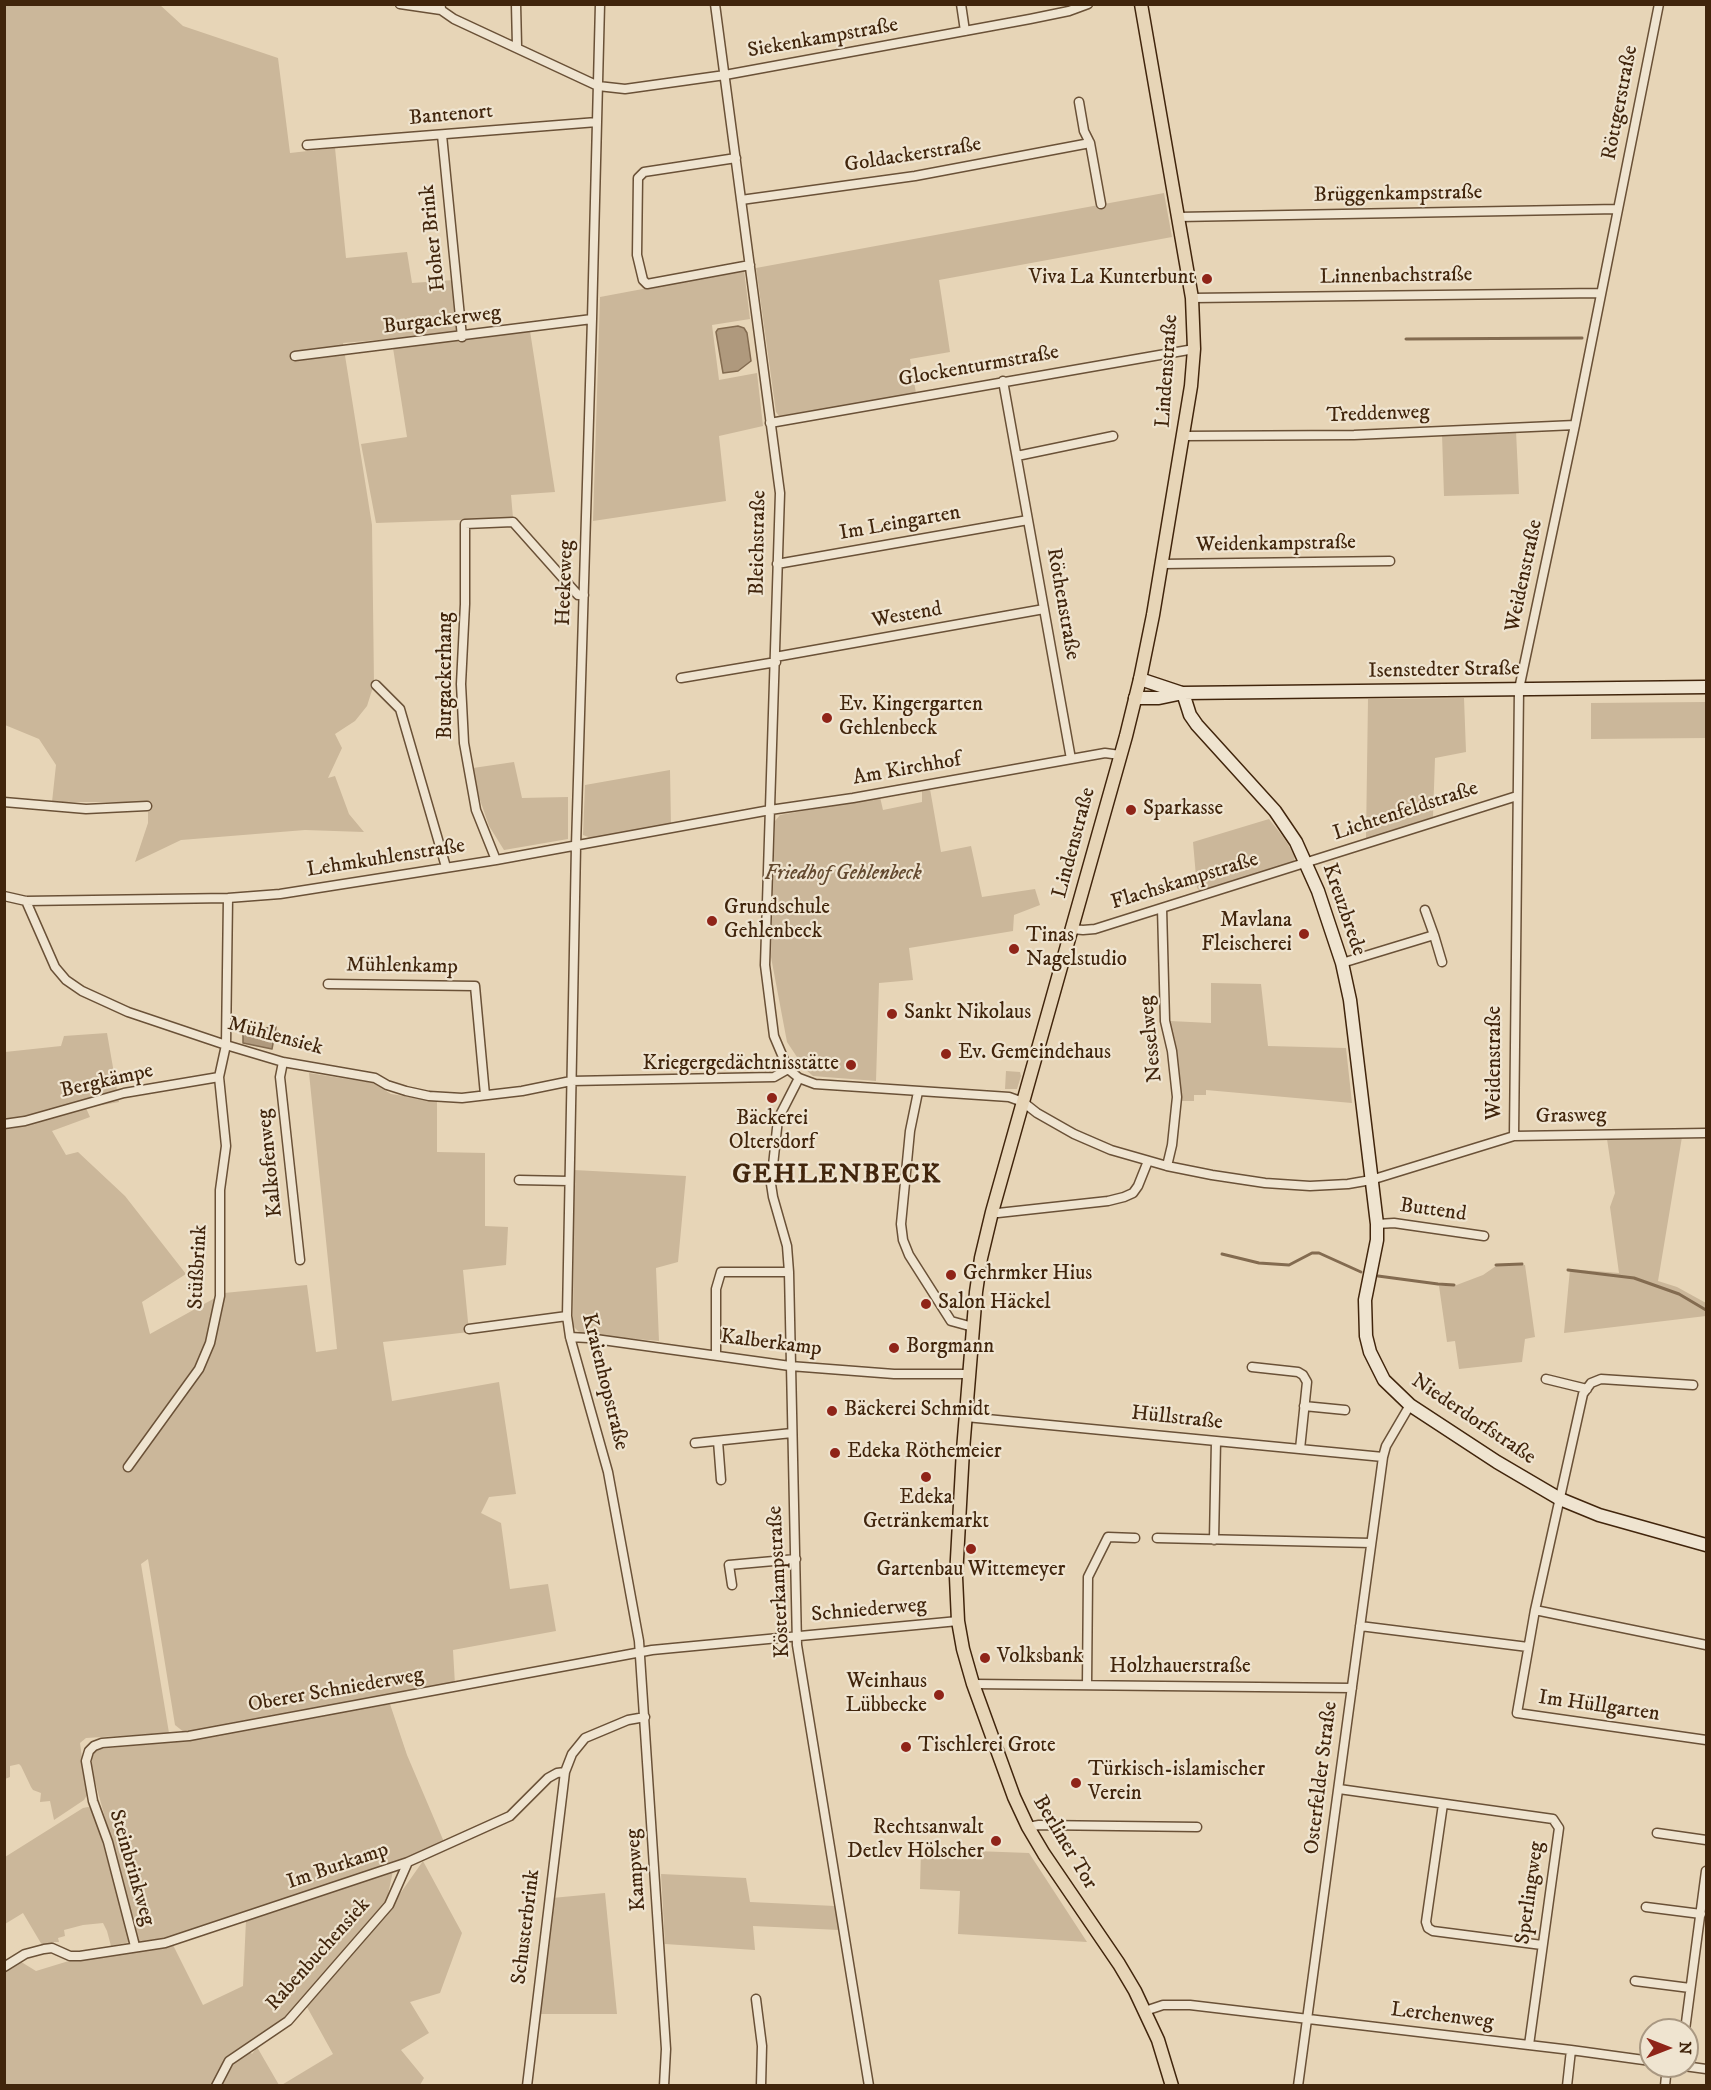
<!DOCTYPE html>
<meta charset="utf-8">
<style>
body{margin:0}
#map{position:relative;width:1711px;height:2090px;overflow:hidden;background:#e7d5b7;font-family:"IM FELL DW Pica",serif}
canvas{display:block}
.frame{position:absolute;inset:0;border:6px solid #41250c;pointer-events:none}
.north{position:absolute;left:1639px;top:2018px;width:60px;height:60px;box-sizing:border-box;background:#efe4d0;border:2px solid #a99882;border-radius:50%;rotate:90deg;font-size:16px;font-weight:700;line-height:24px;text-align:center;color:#41250c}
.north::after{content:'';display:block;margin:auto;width:21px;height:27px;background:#8f2418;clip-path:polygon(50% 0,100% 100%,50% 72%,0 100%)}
</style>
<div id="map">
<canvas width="1711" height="2090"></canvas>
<div class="frame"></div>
<div class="north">N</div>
</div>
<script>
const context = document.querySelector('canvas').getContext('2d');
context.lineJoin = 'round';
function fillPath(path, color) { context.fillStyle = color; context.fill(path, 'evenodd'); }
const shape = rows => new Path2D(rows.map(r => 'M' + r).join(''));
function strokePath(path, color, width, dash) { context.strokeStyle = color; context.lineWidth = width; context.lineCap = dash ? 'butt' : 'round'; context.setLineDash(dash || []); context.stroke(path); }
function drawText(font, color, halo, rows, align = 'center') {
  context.font = font + ' "IM FELL DW Pica",serif'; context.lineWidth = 4.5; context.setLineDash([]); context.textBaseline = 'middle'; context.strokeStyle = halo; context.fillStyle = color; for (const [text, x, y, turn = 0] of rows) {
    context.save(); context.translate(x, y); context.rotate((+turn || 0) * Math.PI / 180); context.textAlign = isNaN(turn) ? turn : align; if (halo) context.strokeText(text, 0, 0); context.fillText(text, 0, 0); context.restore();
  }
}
fillPath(shape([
 [4,5,160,5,183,26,278,58,290,153,335,148,346,258,407,252,412,283,454,280,459,333,343,343,372,525,374,684,367,706,355,721,335,734,342,748,328,778,335,776,349,814,364,832,305,830,181,840,135,862,148,823,148,802,52,802,56,765,39,739,5,725],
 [1164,193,1172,237,939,280,950,352,910,359,916,393,779,416,776,412,756,268],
 [744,270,750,319,712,325,719,380,757,373,763,426,719,436,726,501,593,521,600,297],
 [530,331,555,492,511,495,513,518,376,523,361,444,407,437,393,348],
 [1516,431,1519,494,1444,496,1442,434],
 [1464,698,1466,752,1435,758,1433,817,1366,839,1368,699],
 [1706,702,1706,738,1591,739,1591,703],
 [514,762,522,798,568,797,568,839,504,850,489,826,479,797,473,768],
 [670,770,671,826,591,838,583,835,585,785],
 [930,789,941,852,971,846,982,897,1035,889,1040,905,1014,915,1013,931,909,948,913,980,879,983,876,1081,813,1076,805,1069,787,1042,771,957,775,821,780,815,880,797,883,810,922,802,922,790],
 [1269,819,1284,838,1295,856,1294,862,1201,892,1197,888,1193,842],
 [1211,983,1261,984,1268,1046,1346,1048,1352,1103,1206,1090,1206,1095,1194,1095,1194,1101,1179,1101,1176,1050,1170,1021,1211,1023],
 [107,1033,119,1102,86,1108,90,1117,52,1131,66,1155,78,1152,125,1196,186,1274,142,1302,150,1334,224,1293,307,1285,316,1352,337,1349,309,1073,373,1083,391,1094,437,1101,437,1152,485,1153,485,1226,508,1227,506,1265,463,1270,469,1332,383,1342,392,1401,499,1382,516,1494,489,1497,481,1513,501,1523,510,1589,548,1584,556,1631,453,1650,455,1685,185,1733,175,1725,148,1559,141,1564,169,1733,86,1738,80,1743,87,1795,84,1800,54,1820,50,1801,40,1802,41,1793,33,1790,31,1787,21,1766,19,1764,10,1766,10,1777,5,1779,5,1052,61,1046,64,1036],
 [1006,1071,1020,1072,1021,1076,1017,1089,1005,1089],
 [1682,1137,1658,1281,1677,1287,1706,1303,1706,1316,1564,1333,1570,1269,1619,1273,1610,1207,1615,1193,1607,1139],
 [574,1170,686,1176,678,1262,656,1268,659,1341,581,1334,573,1326],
 [1525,1265,1535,1337,1525,1339,1522,1362,1459,1369,1455,1341,1447,1342,1439,1286,1454,1286,1483,1275,1496,1266],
 [390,1704,407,1755,444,1842,388,1866,152,1944,139,1941,91,1767,92,1755,99,1749,174,1742],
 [88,1807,93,1809,130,1942,111,1946,107,1931,103,1923,83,1925,64,1930,65,1936,58,1938,59,1942,54,1942,53,1946,42,1945,23,1913,5,1924,5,1857,83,1808],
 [921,1849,1029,1853,1087,1942,958,1934,960,1891,920,1889],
 [423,1861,462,1933,440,1993,410,2002,429,2033,401,2050,424,2078,420,2085,280,2086,333,2054,307,2007,390,1908],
 [393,1871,386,1904,286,2019,246,2047,252,2054,257,2047,279,2085,5,2086,5,1973,18,1960,36,1971,72,1960,173,1945,203,2005,243,1986,246,1920],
 [661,1874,746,1878,750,1902,835,1906,840,1930,753,1926,755,1950,665,1944],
 [605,1893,617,2014,539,2014,552,1898]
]), '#cbb79a');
const water = shape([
 [738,326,744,328,747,333,751,361,738,371,723,373,716,332,718,329,738,326],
 [276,1027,272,1049,243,1043,243,1030,276,1027]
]);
fillPath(water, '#af997d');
strokePath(water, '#836b50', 1.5);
strokePath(shape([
 [1406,339,1582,338],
 [1222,1254,1259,1263,1289,1265,1312,1253,1319,1253,1361,1272],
 [1496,1265,1522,1264],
 [1568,1270,1634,1278,1679,1294,1706,1310],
 [1378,1276,1438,1284,1454,1285]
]), '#836b50', 3);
const street = shape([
 [400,4,441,10,441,8],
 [436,4,441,10,454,19,598,86,625,89,725,75,1030,19,1069,11,1088,4],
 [516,4,517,46],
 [600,4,592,319,576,846,567,1316,570,1337,608,1472,639,1641,666,2049,664,2086],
 [715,4,780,493,765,965,774,1036,788,1069,799,1078,815,1084,1009,1097,1023,1102,1037,1113,1074,1134,1111,1150,1167,1166,1212,1175,1265,1183,1310,1186,1348,1184,1371,1180,1514,1136,1706,1133],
 [961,4,965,31],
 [1079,102,1084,131,1090,143,1101,204],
 [442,135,462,337],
 [307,145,597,122],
 [736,158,644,172,638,178,637,255,643,280,647,284,750,265],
 [741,200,915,176,1090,143],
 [1178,217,1618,209],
 [1192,298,1600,293],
 [295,356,592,319],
 [1003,381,1071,759],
 [770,423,1194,349],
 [1183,436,1354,435,1575,425],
 [1017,456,1113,436],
 [777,564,1028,520],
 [1162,564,1390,561],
 [775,657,1044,609],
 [681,678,776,662],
 [376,685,400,709,446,867],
 [4,802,86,809,147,806],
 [496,860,476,810,464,743,461,684,465,604,465,524,513,522,578,595,584,595],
 [4,896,26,901,228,898,280,894,496,860,770,810,853,798,1105,753,1120,755],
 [26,901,55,967,66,980,82,991,128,1012,226,1045,283,1062,375,1078,387,1085,406,1091,429,1096,462,1098,522,1091,571,1081,774,1077,788,1069],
 [1162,908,1165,1021,1172,1051,1177,1097,1172,1145,1167,1166],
 [1072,929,1083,930,1095,929,1517,796],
 [1434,935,1442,962],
 [1342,963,1434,935,1425,910],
 [328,984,475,986,485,1095],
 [283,1062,280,1077,300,1260],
 [799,1078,778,1119,771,1184,773,1197,787,1246,789,1272,797,1645,869,2086],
 [918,1092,910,1131,901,1224,903,1240,909,1255,951,1321,973,1327],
 [4,1124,25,1121,124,1093,219,1077],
 [1514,1136,1519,689,1575,425,1659,4],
 [519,1180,569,1181],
 [992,1212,998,1213,1108,1201,1124,1197,1133,1193,1138,1186,1148,1161],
 [1377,1224,1394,1223,1484,1236],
 [469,1329,567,1316],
 [570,1337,588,1338,790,1366,894,1374,969,1374],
 [716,1355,716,1289,721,1272,789,1272],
 [1252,1367,1298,1372,1303,1375,1307,1382,1300,1449],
 [1546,1379,1587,1389],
 [1693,1385,1601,1379,1591,1383,1583,1394,1535,1610,1517,1713,1706,1740],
 [1304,1406,1345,1410],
 [966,1417,1383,1457],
 [718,1441,721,1480],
 [695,1443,792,1433],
 [128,1467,199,1369,210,1343,220,1296,220,1190,226,1146,219,1077,226,1045,228,898],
 [1157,1538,1371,1543],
 [1214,1540,1216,1441],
 [732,1585,729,1565,796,1559],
 [1535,1610,1706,1645],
 [1360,1626,1528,1647],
 [973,1684,1352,1688],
 [1087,1685,1088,1577,1108,1537,1135,1538],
 [1339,1789,1553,1819,1559,1828,1529,2045],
 [1443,1804,1426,1922,1428,1928,1433,1931,1542,1945],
 [1028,1827,1039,1825,1197,1827],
 [1657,1833,1706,1840],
 [1646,1907,1701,1914],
 [135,1946,108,1842,93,1801,86,1761,89,1751,94,1746,102,1743,189,1736,652,1650,958,1621],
 [4,1967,25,1954,44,1949,52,1948,70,1956,80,1956,165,1943,408,1862,510,1816,548,1778,557,1773,565,1772],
 [1635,1981,1690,1988],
 [756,1999,762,2046,761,2086],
 [1145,2011,1163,2005,1190,2005,1571,2050,1651,2061],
 [1685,2030,1706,1871],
 [1684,2066,1706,2069],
 [216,2086,229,2061,288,2021,389,1905,408,1862],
 [527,2086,565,1772,572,1754,585,1738,628,1720,645,1717],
 [1298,2086,1383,1457,1386,1446,1410,1405],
 [1567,2086,1571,2050],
 [1665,2086,1667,2066]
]);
const secondary = shape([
 [1140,679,1182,693],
 [1183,693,1190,715,1197,725,1275,811,1296,842,1318,891,1342,963,1350,1000,1377,1224,1377,1240,1365,1300,1366,1336,1370,1352,1384,1380,1410,1405,1497,1462,1560,1499,1599,1515,1706,1545],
 [1135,698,1159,698,1183,693,1706,687]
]);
const primary = shape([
 [1141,4,1192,298,1194,349,1191,386,1153,615,1140,679,1126,736,992,1212,981,1258,976,1292,963,1450,956,1577,958,1621,963,1649,973,1684,1014,1797,1028,1827,1044,1854,1119,1964,1135,1991,1158,2040,1172,2086]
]);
strokePath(street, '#6a5137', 11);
strokePath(secondary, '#41250c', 15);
strokePath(primary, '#41250c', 15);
strokePath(street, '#efe4d0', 8);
strokePath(secondary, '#efe4d0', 12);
strokePath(primary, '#e7d5b7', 12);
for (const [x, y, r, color] of [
 [1207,279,6,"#8f2418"],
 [827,718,6,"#8f2418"],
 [1131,810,6,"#8f2418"],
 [712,921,6,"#8f2418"],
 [1304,934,6,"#8f2418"],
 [1014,949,6,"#8f2418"],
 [892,1014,6,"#8f2418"],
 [946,1054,6,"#8f2418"],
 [851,1065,6,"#8f2418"],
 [772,1098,6,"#8f2418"],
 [951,1275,6,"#8f2418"],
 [926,1304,6,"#8f2418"],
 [894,1348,6,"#8f2418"],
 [832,1411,6,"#8f2418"],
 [835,1453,6,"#8f2418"],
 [926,1477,6,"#8f2418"],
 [971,1549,6,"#8f2418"],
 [985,1658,6,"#8f2418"],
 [939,1695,6,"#8f2418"],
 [906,1747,6,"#8f2418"],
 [1076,1783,6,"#8f2418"],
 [996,1841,6,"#8f2418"]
]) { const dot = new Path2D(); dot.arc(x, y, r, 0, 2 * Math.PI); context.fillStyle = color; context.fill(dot); strokePath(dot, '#efe4d0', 2); }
drawText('21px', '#41250c', '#efe4d0', [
 ["Siekenkampstraße",823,39,-10],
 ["Röttgerstraße",1621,103,-79],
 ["Bantenort",451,116,-5],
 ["Goldackerstraße",913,156,-9],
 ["Brüggenkampstraße",1398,195,-1],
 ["Hoher Brink",434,238,-96],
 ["Linnenbachstraße",1396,277,-1],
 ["Burgackerweg",442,321,-7],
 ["Glockenturmstraße",979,367,-10],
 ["Lindenstraße",1168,371,-86],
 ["Treddenweg",1378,415,-2],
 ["Im Leingarten",900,524,-10],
 ["Bleichstraße",759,543,-89],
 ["Weidenkampstraße",1276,545,-1],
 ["Weidenstraße",1525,576,-78],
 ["Heekeweg",566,583,-88],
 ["Röthenstraße",1062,604,80],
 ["Westend",907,616,-10],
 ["Isenstedter Straße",1444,671,-1],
 ["Burgackerhang",447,676,-90],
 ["Am Kirchhof",907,770,-10],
 ["Lichtenfeldstraße",1406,812,-18],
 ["Lindenstraße",1075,843,-75],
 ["Lehmkuhlenstraße",386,859,-9],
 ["Flachskampstraße",1185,882,-17],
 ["Kreuzbrede",1343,910,71],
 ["Mühlenkamp",402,967,1],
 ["Mühlensiek",275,1037,15],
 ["Nesselweg",1152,1039,-96],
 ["Weidenstraße",1496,1063,-90],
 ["Bergkämpe",107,1082,-13],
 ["Grasweg",1571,1117,-1],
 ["Kalkofenweg",271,1163,-96],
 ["Buttend",1433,1211,8],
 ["Stüßbrink",199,1267,-87],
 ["Kalberkamp",771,1344,7],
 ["Kraienhopstraße",604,1382,76],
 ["Hüllstraße",1177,1419,6],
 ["Niederdorfstraße",1473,1420,34],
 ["Kösterkampstraße",780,1582,-93],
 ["Schniederweg",869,1611,-5],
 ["Holzhauerstraße",1180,1668],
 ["Oberer Schniederweg",336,1691,-10],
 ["Im Hüllgarten",1599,1707,8],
 ["Osterfelder Straße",1322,1778,-83],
 ["Berliner Tor",1064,1843,59],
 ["Im Burkamp",338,1867,-19],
 ["Steinbrinkweg",131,1868,74],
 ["Kampweg",637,1870,-94],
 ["Sperlingweg",1531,1893,-82],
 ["Schusterbrink",527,1927,-83],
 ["Rabenbuchensiek",319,1955,-48],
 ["Lerchenweg",1442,2017,7]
]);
drawText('21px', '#41250c', '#efe4d0', [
 ["Viva La Kunterbunt",1195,279,"right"],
 ["Ev. Kingergarten",839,706],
 ["Gehlenbeck",839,730],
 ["Sparkasse",1143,810],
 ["Grundschule",724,909],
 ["Gehlenbeck",724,933],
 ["Mavlana",1292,922,"right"],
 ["Fleischerei",1292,946,"right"],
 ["Tinas",1026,937],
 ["Nagelstudio",1026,961],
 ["Sankt Nikolaus",904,1014],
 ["Ev. Gemeindehaus",958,1054],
 ["Kriegergedächtnisstätte",839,1065,"right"],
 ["Bäckerei",772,1120,"center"],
 ["Oltersdorf",772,1144,"center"],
 ["Gehrmker Hius",963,1275],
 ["Salon Häckel",938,1304],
 ["Borgmann",906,1348],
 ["Bäckerei Schmidt",844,1411],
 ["Edeka Röthemeier",847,1453],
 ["Edeka",926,1499,"center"],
 ["Getränkemarkt",926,1523,"center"],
 ["Gartenbau Wittemeyer",971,1571,"center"],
 ["Volksbank",997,1658],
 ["Weinhaus",927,1683,"right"],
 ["Lübbecke",927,1707,"right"],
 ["Tischlerei Grote",918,1747],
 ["Türkisch-islamischer",1088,1771],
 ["Verein",1088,1795],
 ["Rechtsanwalt",984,1829,"right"],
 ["Detlev Hölscher",984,1853,"right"]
], 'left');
drawText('italic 21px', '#644a30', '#efe4d0', [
 ["Friedhof Gehlenbeck",843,875]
]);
context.letterSpacing = '1.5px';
drawText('bold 27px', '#41250c', '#efe4d0', [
 ["GEHLENBECK",837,1176]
]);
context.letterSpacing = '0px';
</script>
